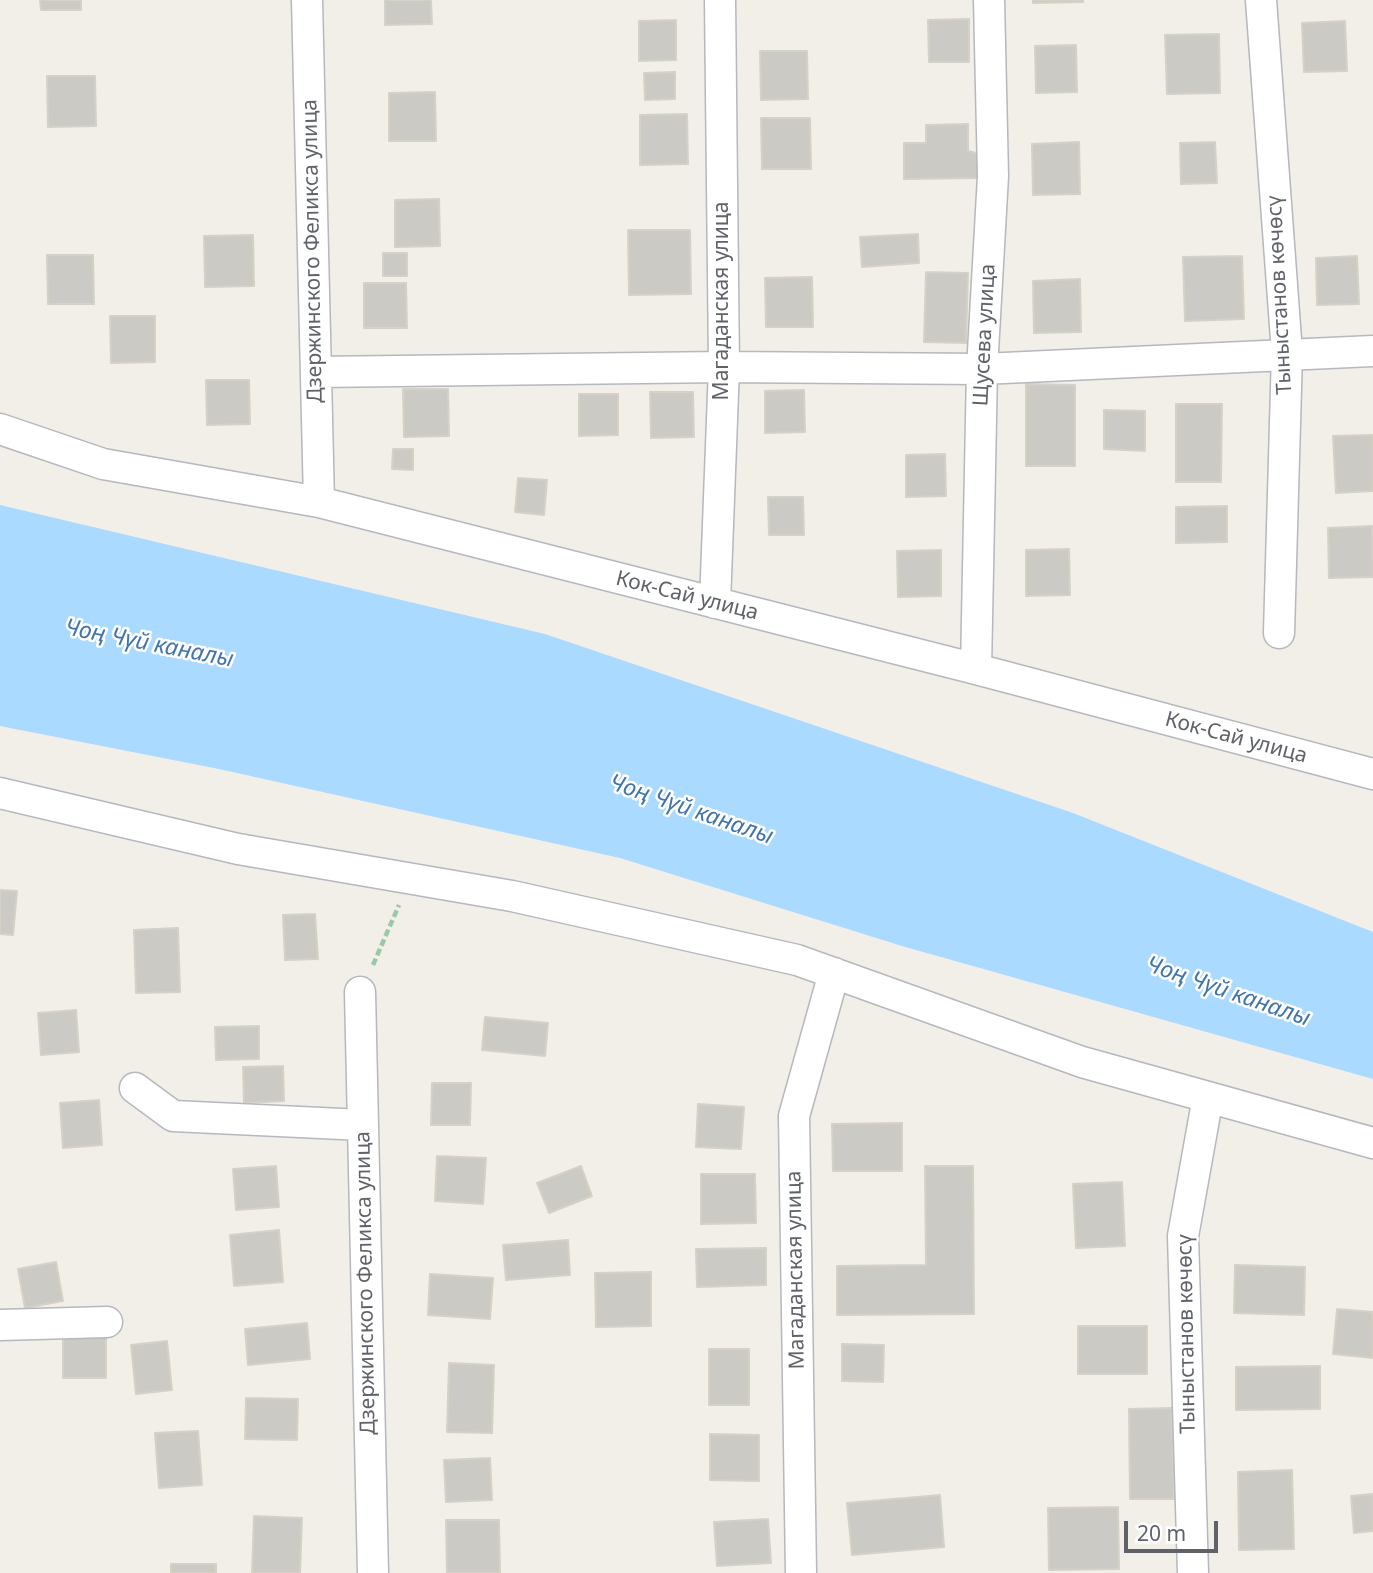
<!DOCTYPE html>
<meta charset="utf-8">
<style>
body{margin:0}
#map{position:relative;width:1373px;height:1573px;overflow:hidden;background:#f1efe8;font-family:"Noto Sans",sans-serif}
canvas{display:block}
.scale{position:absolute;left:1124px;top:1521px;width:94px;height:32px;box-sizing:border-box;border:4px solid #5f6368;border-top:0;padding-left:9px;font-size:21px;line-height:24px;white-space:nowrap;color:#5f6368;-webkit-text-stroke:5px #fff;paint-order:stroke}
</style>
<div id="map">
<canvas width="1373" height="1573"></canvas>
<div class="scale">20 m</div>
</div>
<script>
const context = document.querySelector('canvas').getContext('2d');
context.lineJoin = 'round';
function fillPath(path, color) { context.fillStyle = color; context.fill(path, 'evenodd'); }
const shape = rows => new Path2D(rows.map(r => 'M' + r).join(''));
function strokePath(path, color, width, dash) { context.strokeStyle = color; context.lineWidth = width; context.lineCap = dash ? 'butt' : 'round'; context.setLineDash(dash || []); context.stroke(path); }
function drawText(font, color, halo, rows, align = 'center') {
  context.font = font + ' "Noto Sans",sans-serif'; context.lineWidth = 5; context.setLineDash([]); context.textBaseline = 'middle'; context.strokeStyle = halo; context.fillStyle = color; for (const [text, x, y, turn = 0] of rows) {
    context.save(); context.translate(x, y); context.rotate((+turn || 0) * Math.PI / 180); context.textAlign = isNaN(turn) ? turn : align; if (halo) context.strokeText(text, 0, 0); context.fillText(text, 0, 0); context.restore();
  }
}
fillPath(shape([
 [0,505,545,634,1073,813,1373,932,1373,1079,902,946,620,858,219,769,0,726]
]), '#aadaff');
const building = shape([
 [40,0,81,0,81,10,41,10,40,0],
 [385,0,431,0,432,24,385,25,385,0],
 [1033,0,1083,0,1083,2,1033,3,1033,0],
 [969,19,969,62,929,62,928,20,969,19],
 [676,20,676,60,639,61,639,21,676,20],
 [1345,21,1347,71,1304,72,1302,23,1345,21],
 [1219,34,1220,93,1167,94,1165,35,1219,34],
 [1076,45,1077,92,1036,93,1035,46,1076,45],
 [760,51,807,51,808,99,761,100,760,51],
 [675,72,675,99,645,100,644,73,675,72],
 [47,76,95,76,96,126,48,127,47,76],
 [435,92,436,141,389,141,389,93,435,92],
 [687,114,688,164,640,165,640,115,687,114],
 [761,118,810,118,811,169,762,169,761,118],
 [968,124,968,151,980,154,980,178,904,179,904,143,926,143,926,125,968,124],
 [1079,142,1080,194,1033,195,1032,144,1079,142],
 [1215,142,1217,183,1181,184,1180,143,1215,142],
 [439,199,440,246,395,247,395,200,439,199],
 [628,230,690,230,691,294,629,295,628,230],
 [918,234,919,263,862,267,860,237,918,234],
 [253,235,254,286,205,287,204,236,253,235],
 [383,253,407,253,407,276,383,276,383,253],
 [47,255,93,255,94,304,48,304,47,255],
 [1242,256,1244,319,1185,321,1183,257,1242,256],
 [1357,256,1359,304,1317,305,1316,258,1357,256],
 [926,272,968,273,966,343,924,342,926,272],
 [812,277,813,327,766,327,765,278,812,277],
 [1080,279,1081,332,1034,333,1033,281,1080,279],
 [364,283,406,283,407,328,364,328,364,283],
 [110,316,155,316,155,362,111,363,110,316],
 [206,380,249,380,250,424,207,425,206,380],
 [1026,384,1075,385,1075,466,1026,466,1026,384],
 [403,389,448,389,449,436,404,437,403,389],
 [804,390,805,432,765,433,765,391,804,390],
 [650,392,693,392,694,437,651,438,650,392],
 [579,394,618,394,618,435,579,436,579,394],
 [1176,404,1222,404,1221,482,1176,482,1176,404],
 [1104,410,1145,411,1145,451,1104,449,1104,410],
 [1373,435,1373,491,1336,493,1333,436,1373,435],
 [393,449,413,449,413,470,392,469,393,449],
 [945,454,946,496,906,497,906,455,945,454],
 [518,478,547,480,544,515,515,512,518,478],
 [768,497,803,497,804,535,769,535,768,497],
 [1227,506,1227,542,1176,543,1176,507,1227,506],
 [1372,526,1373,577,1329,578,1328,528,1372,526],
 [1069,549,1070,595,1026,596,1026,550,1069,549],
 [941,550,941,596,898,597,897,551,941,550],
 [0,890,17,891,13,935,0,934,0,890],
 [315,914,318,959,285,960,283,915,315,914],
 [178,928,180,992,136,993,134,930,178,928],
 [76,1010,79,1052,41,1055,38,1013,76,1010],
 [485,1017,548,1023,545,1056,482,1050,485,1017],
 [259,1026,259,1059,216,1060,215,1027,259,1026],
 [283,1066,284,1101,244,1103,243,1067,283,1066],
 [432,1083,471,1083,470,1125,431,1125,432,1083],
 [99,1100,102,1145,63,1148,60,1103,99,1100],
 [698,1104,744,1107,741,1149,696,1147,698,1104],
 [902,1123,902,1171,833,1171,832,1124,902,1123],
 [437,1156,486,1158,483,1204,435,1201,437,1156],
 [276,1166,279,1207,236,1210,233,1169,276,1166],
 [581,1166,592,1196,549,1213,537,1183,581,1166],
 [925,1166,973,1166,974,1314,837,1315,837,1266,926,1265,925,1166],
 [701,1174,755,1174,756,1223,701,1224,701,1174],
 [1122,1182,1125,1246,1076,1248,1073,1184,1122,1182],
 [279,1230,283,1282,234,1286,230,1235,279,1230],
 [568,1240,570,1275,506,1280,503,1245,568,1240],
 [766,1248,766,1285,697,1287,696,1249,766,1248],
 [56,1262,63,1301,25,1308,18,1269,56,1262],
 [1235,1265,1305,1267,1304,1315,1234,1313,1235,1265],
 [651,1272,651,1326,596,1327,595,1273,651,1272],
 [430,1274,493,1278,490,1319,428,1315,430,1274],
 [1337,1309,1373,1312,1373,1358,1333,1354,1337,1309],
 [307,1323,310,1359,248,1365,245,1329,307,1323],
 [1078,1326,1147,1326,1147,1374,1078,1374,1078,1326],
 [63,1335,106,1335,106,1378,63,1378,63,1335],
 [167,1341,172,1390,136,1394,131,1345,167,1341],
 [842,1344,884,1345,883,1382,842,1381,842,1344],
 [709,1349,749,1349,749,1405,709,1405,709,1349],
 [449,1363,494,1365,492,1433,447,1432,449,1363],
 [1320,1366,1320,1409,1236,1410,1236,1367,1320,1366],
 [246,1398,298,1399,297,1440,245,1439,246,1398],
 [1172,1408,1174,1499,1130,1499,1129,1409,1172,1408],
 [198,1431,202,1485,159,1488,155,1433,198,1431],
 [710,1434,759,1435,759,1481,710,1480,710,1434],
 [490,1458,492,1500,446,1502,444,1460,490,1458],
 [1292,1470,1294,1549,1239,1550,1238,1472,1292,1470],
 [1373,1494,1373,1531,1354,1533,1351,1496,1373,1494],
 [940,1495,944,1547,852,1555,847,1503,940,1495],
 [1118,1507,1119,1569,1049,1570,1048,1508,1118,1507],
 [254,1516,302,1518,300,1573,252,1573,254,1516],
 [768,1519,771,1563,717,1566,714,1522,768,1519],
 [446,1520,499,1520,500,1573,447,1573,446,1520],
 [171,1564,216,1564,216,1573,171,1573,171,1564]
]);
fillPath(building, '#cccac5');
strokePath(building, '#d6d1c6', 2);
const minor = shape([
 [307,0,319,502],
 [1261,0,1287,353,1279,633],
 [316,372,724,367,982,369,1373,351],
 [0,429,103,464,319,502,976,669,1373,774],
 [715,603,724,367,720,0],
 [976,669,982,369,993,176,989,0],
 [0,793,238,849,512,896,797,960,1082,1062,1373,1143],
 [360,992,373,1573],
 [135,1088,173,1116,363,1125],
 [0,1325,107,1322],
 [801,1573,794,1116,834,973],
 [1193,1573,1183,1236,1208,1097]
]);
strokePath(minor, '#b5b8bc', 33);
strokePath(shape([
 [373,965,399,905]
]), '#9cc7a9', 4.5, [7, 3.5]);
strokePath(minor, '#fff', 30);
drawText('21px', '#5f6368', '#fff', [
 ["Дзержинского Феликса улица",313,251,-91],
 ["Тыныстанов көчөсү",1280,295,-93],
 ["Магаданская улица",722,301,-90],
 ["Щусева улица",985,335,-87],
 ["Кок-Сай улица",687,596,14],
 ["Кок-Сай улица",1236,738,15],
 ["Магаданская улица",796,1270,-91],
 ["Дзержинского Феликса улица",366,1283,-91],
 ["Тыныстанов көчөсү",1187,1334,-91]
]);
drawText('italic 23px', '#4174aa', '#fff', [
 ["Чоң Чүй каналы",149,644,11],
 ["Чоң Чүй каналы",691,810,19],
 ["Чоң Чүй каналы",1228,992,19]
]);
</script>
